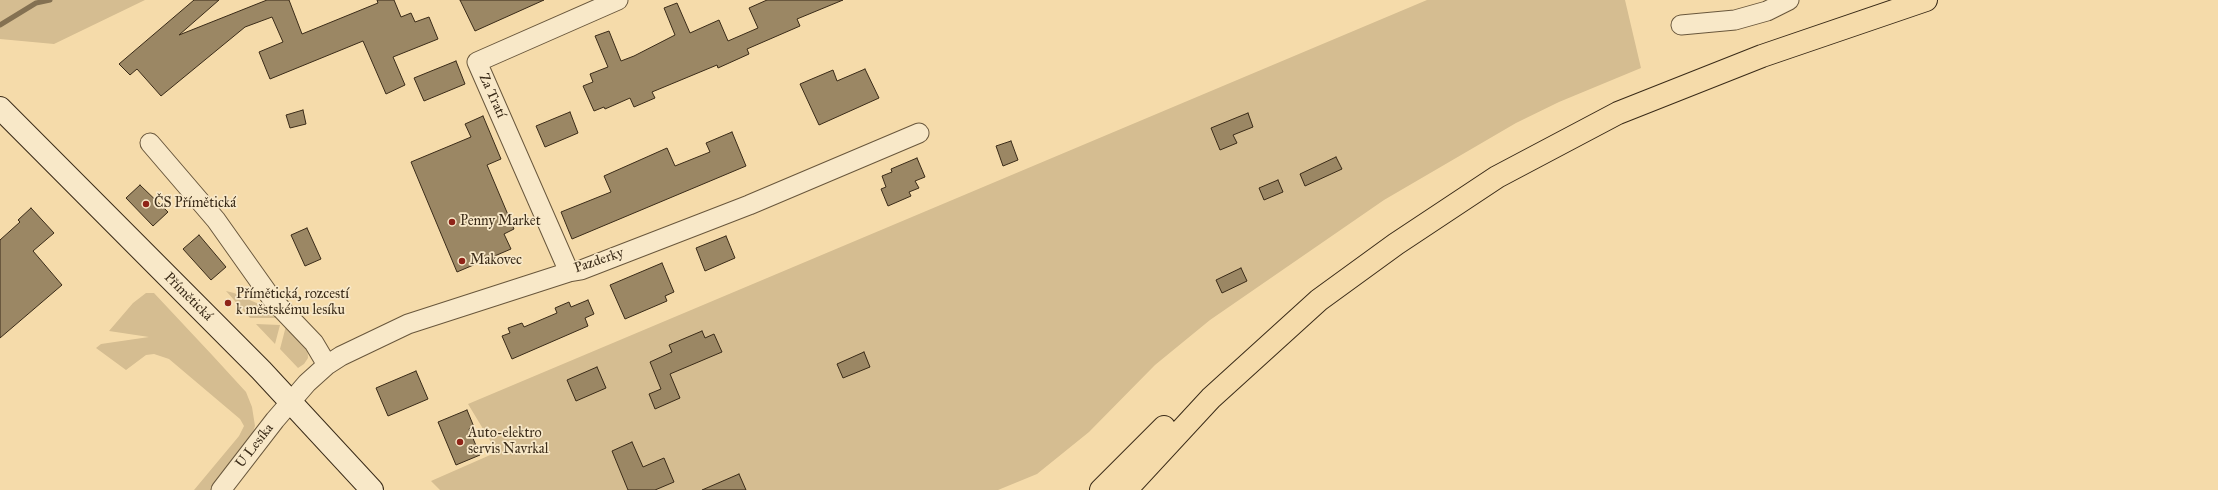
<!DOCTYPE html>
<meta charset="utf-8">
<style>
body{margin:0}
canvas{display:block;background:#f5dbaa}
</style>
<canvas width="2218" height="490"></canvas>
<script>
const context = document.querySelector('canvas').getContext('2d');
context.lineJoin = 'round';
function fillPath(path, color) { context.fillStyle = color; context.fill(path, 'evenodd'); }
const shape = rows => new Path2D(rows.map(r => 'M' + r).join(''));
function strokePath(path, color, width, dash) { context.strokeStyle = color; context.lineWidth = width; context.lineCap = dash ? 'butt' : 'round'; context.setLineDash(dash || []); context.stroke(path); }
function drawText(font, color, halo, rows, align = 'center') {
  context.font = font + ' "IM FELL Great Primer",serif'; context.lineWidth = 3.5; context.setLineDash([]); context.textBaseline = 'middle'; context.strokeStyle = halo; context.fillStyle = color; for (const [text, x, y, turn = 0] of rows) {
    context.save(); context.translate(x, y); context.rotate((+turn || 0) * Math.PI / 180); context.textAlign = isNaN(turn) ? turn : align; if (halo) context.strokeText(text, 0, 0); context.fillText(text, 0, 0); context.restore();
  }
}
fillPath(shape([
 [0,0,145,0,54,44,0,39],
 [1427,0,1625,0,1641,68,1559,102,1516,123,1384,200,1210,320,1155,365,1089,432,1037,474,998,490,440,490,431,481,497,452,468,404],
 [226,291,234,293,261,305,280,318,250,318],
 [146,293,154,293,213,356,246,392,252,407,255,426,252,435,211,490,194,490,239,436,244,426,240,419,169,359,154,354,146,355,126,370,96,348,101,344,149,337,109,331,133,303],
 [256,324,280,325,275,344],
 [286,326,307,343,308,358,304,364,298,368,280,349]
]), '#d5bd91');
strokePath(shape([
 [0,25,36,3,50,0]
]), '#847152', 5);
const building = shape([
 [194,0,219,0,179,35,267,0,289,0,302,34,378,3,377,0,394,0,401,17,411,13,415,22,429,17,438,39,393,57,405,85,386,94,363,41,270,79,259,52,283,42,272,17,245,27,161,96,137,69,130,75,119,64,194,0],
 [460,0,544,0,475,31,460,0],
 [767,0,843,0,797,19,800,26,747,49,749,54,718,68,717,65,652,92,655,98,634,107,630,98,605,109,604,107,594,111,583,86,593,82,590,74,608,67,595,36,609,31,621,61,634,56,675,35,664,8,677,3,690,33,719,20,728,41,758,28,749,8,767,0],
 [456,61,465,84,424,101,414,78,456,61],
 [865,69,879,98,819,125,800,84,833,70,837,81,865,69],
 [303,110,306,124,290,128,286,115,303,110],
 [570,112,578,133,545,147,536,126,570,112],
 [1248,113,1253,127,1233,135,1237,143,1220,150,1211,128,1248,113],
 [483,116,501,159,487,165,514,229,504,234,511,249,457,272,411,162,471,137,465,124,483,116],
 [732,132,746,166,572,239,561,212,611,192,604,176,667,148,675,166,710,152,706,143,732,132],
 [1011,141,1018,160,1003,166,996,146,1011,141],
 [1336,157,1342,169,1305,186,1300,174,1336,157],
 [917,158,925,177,915,181,919,188,909,192,911,196,888,206,881,189,886,187,882,176,892,172,891,169,917,158],
 [1278,180,1283,192,1264,200,1259,188,1278,180],
 [140,185,168,212,153,226,126,198,140,185],
 [31,208,54,233,33,251,62,285,0,338,0,240,20,222,18,220,31,208],
 [307,228,321,259,305,266,291,235,307,228],
 [199,235,226,267,211,280,183,249,199,235],
 [726,236,735,258,705,271,696,248,726,236],
 [662,263,674,292,665,296,667,301,625,319,610,285,662,263],
 [1241,268,1247,281,1222,293,1216,280,1241,268],
 [588,300,594,314,585,318,588,326,512,359,502,336,510,333,508,328,522,323,524,327,550,316,557,313,555,308,569,302,571,307,588,300],
 [702,331,705,338,714,334,722,352,670,374,680,398,655,409,649,394,661,389,650,362,672,352,669,345,702,331],
 [864,352,870,367,843,378,837,364,864,352],
 [597,367,606,388,576,401,567,380,597,367],
 [416,371,428,399,388,416,376,388,416,371],
 [467,410,474,427,469,429,480,455,456,465,438,422,467,410],
 [632,442,643,467,664,458,674,482,655,490,628,490,612,451,632,442],
 [739,474,746,490,702,490,739,474]
]);
fillPath(building, '#9b8764');
strokePath(building, '#3a2b18', 1);
const minor = shape([
 [1681,25,1735,20,1767,11,1789,0],
 [150,143,216,220,272,299,314,343,327,365],
 [569,272,477,62,618,0],
 [221,490,275,420,307,383,327,365,341,356,408,324,569,272,581,270,749,205,919,133]
]);
const secondary = shape([
 [0,108,261,370,372,490]
]);
const primary = shape([
 [1101,490,1164,427],
 [1126,490,1211,398,1319,300,1396,244,1497,177,1618,113,1762,56,1926,0]
]);
strokePath(minor, '#69573c', 21);
strokePath(secondary, '#3a2b18', 24);
strokePath(primary, '#3a2b18', 24);
strokePath(minor, '#f8e8c8', 19);
strokePath(secondary, '#f8e8c8', 22);
strokePath(primary, '#f5dbaa', 22);
for (const [x, y, r, color] of [
 [146,204,4,"#8f2418"],
 [452,222,4,"#8f2418"],
 [462,261,4,"#8f2418"],
 [228,303,4,"#8f2418"],
 [460,442,4,"#8f2418"]
]) { const dot = new Path2D(); dot.arc(x, y, r, 0, 2 * Math.PI); context.fillStyle = color; context.fill(dot); strokePath(dot, '#f8e8c8', 1.5); }
drawText('14px', '#3a2b18', '#f8e8c8', [
 ["Za Tratí",492,96,66],
 ["Pazderky",599,261,-19],
 ["Přímětická",188,297,45],
 ["U Lesíka",255,446,-52]
]);
drawText('14px', '#3a2b18', '#f8e8c8', [
 ["ČS Přímětická",154,204],
 ["Penny Market",460,222],
 ["Makovec",470,261],
 ["Přímětická, rozcestí",236,295],
 ["k městskému lesíku",236,311],
 ["Auto-elektro",468,434],
 ["servis Navrkal",468,450]
], 'left');
</script>
